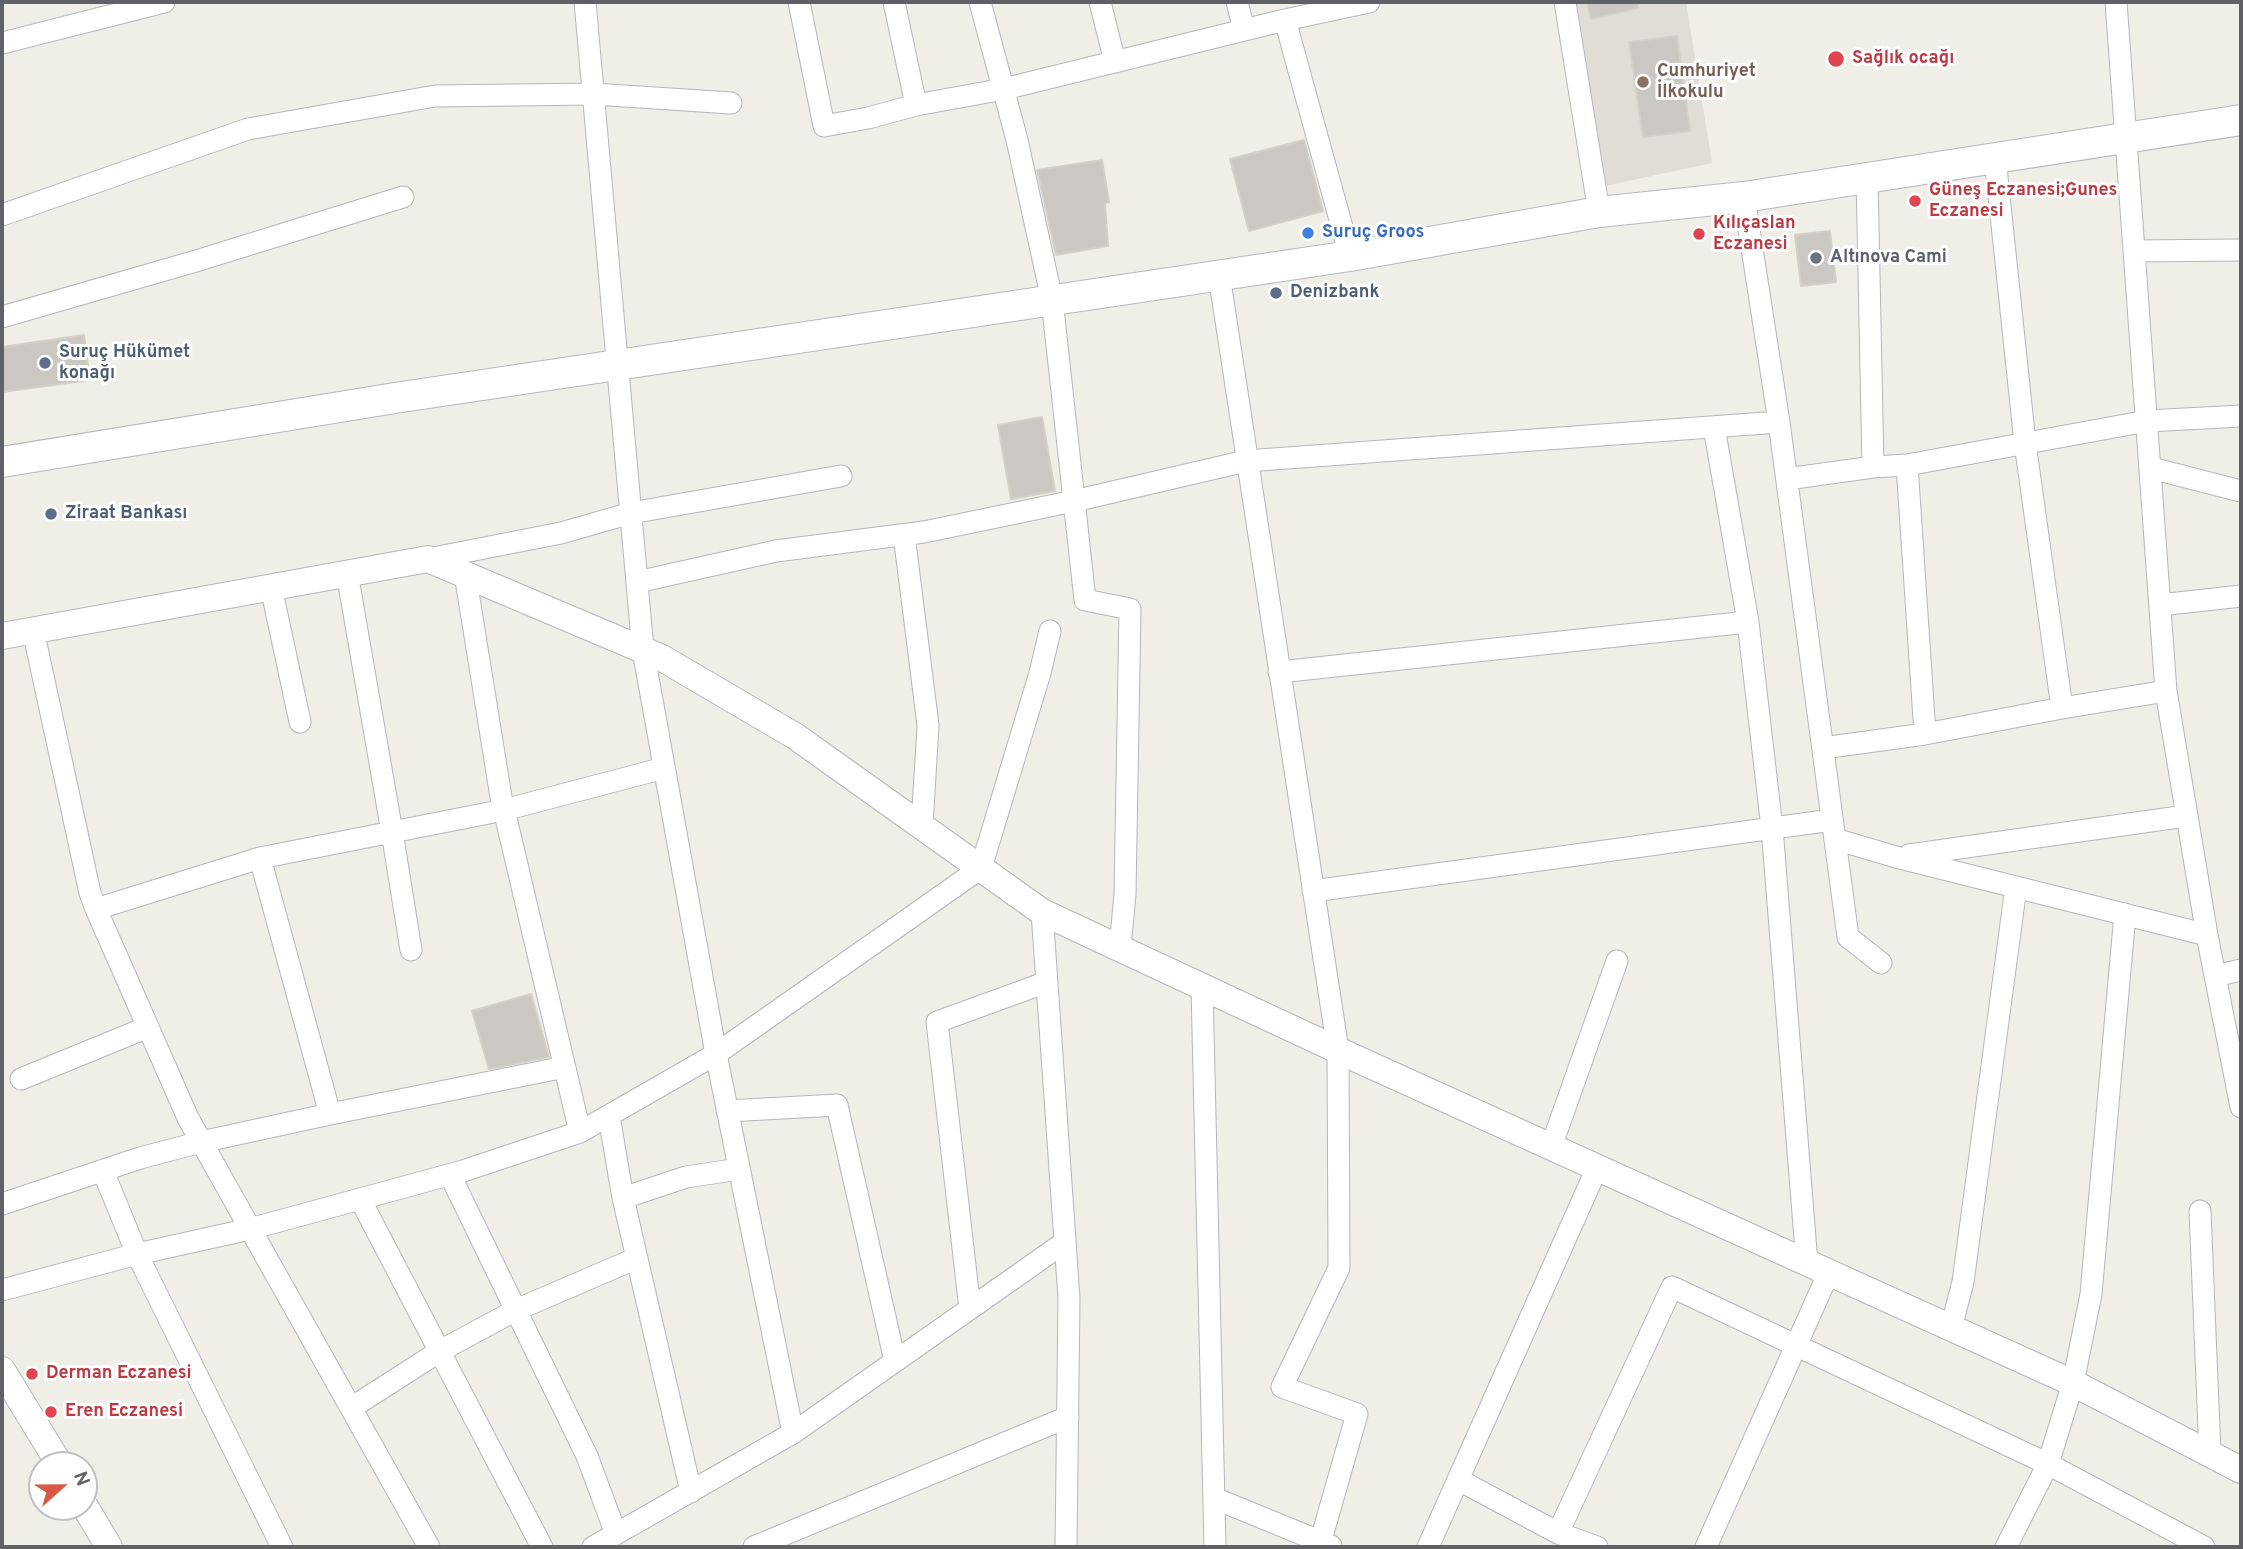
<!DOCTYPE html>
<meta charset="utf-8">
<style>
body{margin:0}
#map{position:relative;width:2243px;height:1549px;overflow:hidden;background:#efeee7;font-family:Overpass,sans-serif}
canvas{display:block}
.frame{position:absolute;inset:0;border:4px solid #5f6166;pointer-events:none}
.north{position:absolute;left:28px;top:1451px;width:70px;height:70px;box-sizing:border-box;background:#fff;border:2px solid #bfc0c2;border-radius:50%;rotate:69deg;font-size:19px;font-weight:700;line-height:28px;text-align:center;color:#5f6166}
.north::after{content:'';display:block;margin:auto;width:24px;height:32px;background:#d85a44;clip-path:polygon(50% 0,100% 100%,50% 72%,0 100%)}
</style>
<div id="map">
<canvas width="2243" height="1549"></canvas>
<div class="frame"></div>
<div class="north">N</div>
</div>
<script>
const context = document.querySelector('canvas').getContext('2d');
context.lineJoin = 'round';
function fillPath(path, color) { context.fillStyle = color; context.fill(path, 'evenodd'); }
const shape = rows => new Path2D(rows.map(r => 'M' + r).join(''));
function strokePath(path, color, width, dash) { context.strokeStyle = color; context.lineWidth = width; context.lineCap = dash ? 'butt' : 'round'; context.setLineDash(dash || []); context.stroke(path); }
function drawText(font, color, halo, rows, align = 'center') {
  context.font = font + ' Overpass,sans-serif'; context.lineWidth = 6; context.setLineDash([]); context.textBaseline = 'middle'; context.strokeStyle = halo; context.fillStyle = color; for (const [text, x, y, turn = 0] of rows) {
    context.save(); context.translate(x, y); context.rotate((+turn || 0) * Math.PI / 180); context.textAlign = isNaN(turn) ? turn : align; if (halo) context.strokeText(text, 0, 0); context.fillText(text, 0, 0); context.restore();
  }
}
fillPath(shape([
 [1572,2,1686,2,1712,163,1605,186]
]), '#dfddd6');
const building = shape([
 [1587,2,1637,2,1638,8,1591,19,1587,2],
 [1677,36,1690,131,1643,137,1629,42,1677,36],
 [1304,140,1323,211,1249,231,1230,159,1304,140],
 [1102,160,1109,202,1105,203,1108,246,1056,255,1037,170,1102,160],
 [1830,231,1836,282,1801,286,1795,235,1830,231],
 [84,335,90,380,2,392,2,347,84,335],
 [1042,417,1055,491,1011,499,998,425,1042,417],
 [531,994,549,1057,489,1069,472,1011,531,994]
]);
fillPath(building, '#cbc8c4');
strokePath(building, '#d3d0c6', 2);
const minor = shape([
 [585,2,643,650,716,1054,793,1433],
 [799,2,824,126,868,118,916,105,1004,89,1285,20,1369,2],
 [894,2,916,105],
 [980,2,1017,140,1052,300,1085,600,1130,609,1125,894,1120,948],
 [1100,2,1115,62],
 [1237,2,1244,30],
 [1565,2,1599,212],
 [2116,2,2166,691,2207,935,2241,1107],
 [1285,20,1350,256],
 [2,43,164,2],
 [1995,158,2025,443,2062,708],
 [1867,178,1873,467],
 [1744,197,1779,422,1848,937,1881,963],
 [2,215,248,129,435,96,594,94,731,103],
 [2135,251,2241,250],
 [1219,275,1338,1050,1339,1268,1282,1387,1357,1414,1319,1547],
 [2,317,196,261,403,197],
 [1714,427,1748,622,1772,828,1807,1263],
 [1907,465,1925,734],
 [2151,468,2241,491],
 [1787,479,1873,467,1907,465,2147,421,2241,416],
 [904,535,928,725,922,826],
 [428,559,561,533,631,513,841,476],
 [347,573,392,832,411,950],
 [465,574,501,797,580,1132],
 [637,582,776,551,924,532,1074,501,1246,461,1779,422],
 [271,587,300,722],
 [2160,605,2241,596],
 [33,630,90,893,96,909,188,1118,429,1547],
 [1279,672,1748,622],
 [1823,748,1925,734,2062,708,2166,691],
 [1835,839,1896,857,2207,935],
 [1909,855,2186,816],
 [260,858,330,1114],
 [1313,891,1832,820],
 [96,909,260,858,504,810,664,768],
 [1042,912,1069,1298,1066,1547],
 [2215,976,2241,970],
 [1202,987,1215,1547],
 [21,1079,148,1027],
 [727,1111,837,1105,895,1361],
 [609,1116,623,1198,691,1492],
 [1551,1147,1617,961],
 [103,1171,137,1254,282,1547],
 [450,1175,587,1456,616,1534],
 [623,1198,686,1177,739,1169],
 [360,1199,542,1547],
 [2,1204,140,1158,201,1142,330,1114,565,1067],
 [2200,1211,2210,1454],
 [2,1290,137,1254,250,1229,463,1171,580,1132,716,1054,981,868,1040,673,1050,631],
 [970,1309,937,1022,1047,982],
 [1951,1328,1963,1282,2016,887],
 [351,1408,440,1351,516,1310,637,1258],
 [1459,1480,1558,1533,1597,1547],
 [1214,1498,1331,1546],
 [1558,1533,1672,1287,2048,1464,2204,1547],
 [593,1547,793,1433,1065,1242],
 [754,1547,1068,1417],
 [1428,1547,1597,1168],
 [1706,1547,1829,1272],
 [2006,1547,2048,1464,2073,1383,2091,1294,2125,914]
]);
const tertiary = shape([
 [2,636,428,559,662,658,795,736,1042,912,1357,1059,2073,1383,2241,1470],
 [2,1370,60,1465],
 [84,1505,109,1547]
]);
const secondary = shape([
 [2,462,395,398,1350,256,1599,212,1744,197,2241,120]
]);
strokePath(minor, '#b4b6ba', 23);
strokePath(tertiary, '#b4b6ba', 28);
strokePath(secondary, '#b6b8bd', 32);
strokePath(minor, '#fff', 21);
strokePath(tertiary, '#fff', 26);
strokePath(secondary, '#fff', 30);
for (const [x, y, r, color] of [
 [1836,59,9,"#e0444e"],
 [1643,82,7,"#8d6e63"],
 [1915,201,7,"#e0444e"],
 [1308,233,7,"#3f7fe0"],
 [1699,234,7,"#e0444e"],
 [1816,258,7,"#6b7280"],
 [1276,293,7,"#5c6f8a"],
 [45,363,7,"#5c6f8a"],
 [51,514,7,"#5c6f8a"],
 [32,1374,7,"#e0444e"],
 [51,1412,7,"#e0444e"]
]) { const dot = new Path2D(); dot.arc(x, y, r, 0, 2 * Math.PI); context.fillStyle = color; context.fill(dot); strokePath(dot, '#fff', 2.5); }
drawText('bold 18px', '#be3a42', '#fff', [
 ["Sağlık ocağı",1852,59],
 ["Güneş Eczanesi;Gunes",1929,191],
 ["Eczanesi",1929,212],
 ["Kılıçaslan",1713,224],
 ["Eczanesi",1713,245],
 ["Derman Eczanesi",46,1374],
 ["Eren Eczanesi",65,1412]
], 'left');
drawText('bold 18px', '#785e54', '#fff', [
 ["Cumhuriyet",1657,72],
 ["İlkokulu",1657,93]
], 'left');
drawText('bold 18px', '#366cbe', '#fff', [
 ["Suruç Groos",1322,233]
], 'left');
drawText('bold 18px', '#5b616d', '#fff', [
 ["Altınova Cami",1830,258]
], 'left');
drawText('bold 18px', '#4e5e75', '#fff', [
 ["Denizbank",1290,293],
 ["Suruç Hükümet",59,353],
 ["konağı",59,374],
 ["Ziraat Bankası",65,514]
], 'left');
</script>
